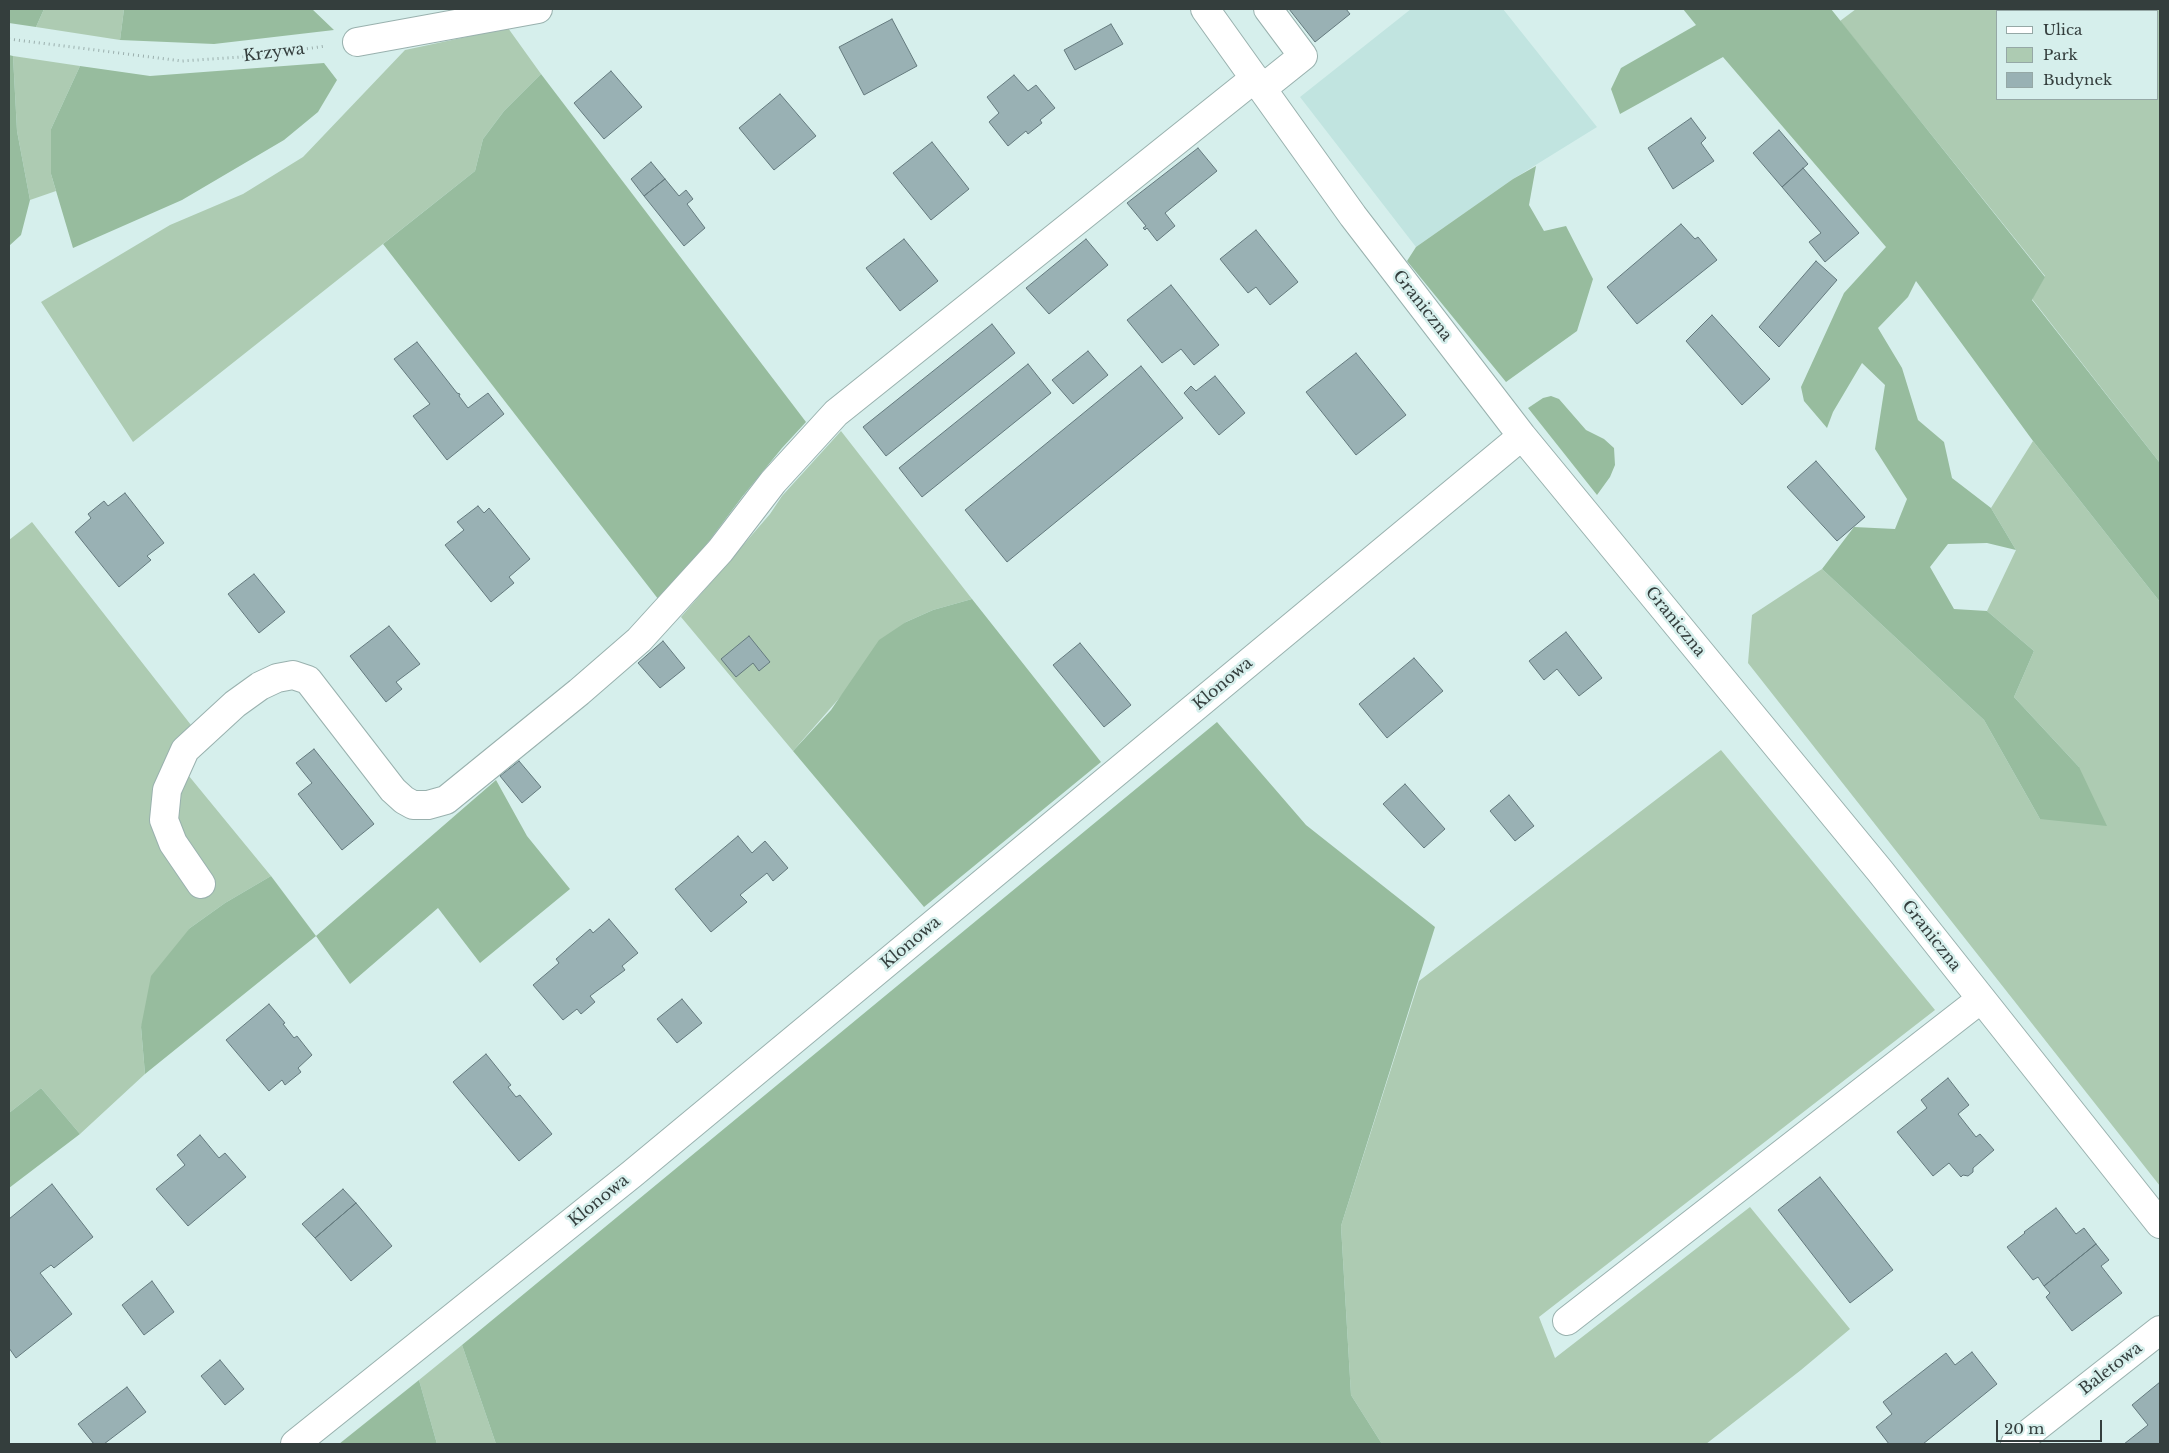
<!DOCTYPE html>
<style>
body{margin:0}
#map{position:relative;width:2169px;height:1453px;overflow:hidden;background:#d6efec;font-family:"Libre Baskerville",serif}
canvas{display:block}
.frame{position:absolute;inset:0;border:10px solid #343e3d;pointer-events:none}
.legend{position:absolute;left:1996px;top:10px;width:162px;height:90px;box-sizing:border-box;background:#d6efec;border:1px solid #95a8a6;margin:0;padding:6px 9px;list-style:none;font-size:15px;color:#343e3d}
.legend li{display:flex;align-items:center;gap:10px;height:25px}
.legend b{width:25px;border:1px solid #95a8a6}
.scale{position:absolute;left:1996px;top:1420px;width:106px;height:22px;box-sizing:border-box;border:2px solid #343e3d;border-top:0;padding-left:6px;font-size:15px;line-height:18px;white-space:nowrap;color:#343e3d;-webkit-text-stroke:4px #d6efec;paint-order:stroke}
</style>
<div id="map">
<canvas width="2169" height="1453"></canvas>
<div class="frame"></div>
<ul class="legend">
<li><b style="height:6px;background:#fff"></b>Ulica</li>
<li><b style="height:14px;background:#adcbb2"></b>Park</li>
<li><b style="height:14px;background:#99b1b4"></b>Budynek</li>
</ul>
<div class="scale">20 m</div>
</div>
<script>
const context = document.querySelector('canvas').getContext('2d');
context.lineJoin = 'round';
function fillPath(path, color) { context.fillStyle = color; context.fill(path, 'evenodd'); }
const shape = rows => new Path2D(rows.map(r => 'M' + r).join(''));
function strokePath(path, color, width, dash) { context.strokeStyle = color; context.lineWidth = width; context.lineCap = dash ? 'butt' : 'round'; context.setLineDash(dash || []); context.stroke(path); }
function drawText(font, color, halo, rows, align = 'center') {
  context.font = font + ' "Libre Baskerville",serif'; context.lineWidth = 5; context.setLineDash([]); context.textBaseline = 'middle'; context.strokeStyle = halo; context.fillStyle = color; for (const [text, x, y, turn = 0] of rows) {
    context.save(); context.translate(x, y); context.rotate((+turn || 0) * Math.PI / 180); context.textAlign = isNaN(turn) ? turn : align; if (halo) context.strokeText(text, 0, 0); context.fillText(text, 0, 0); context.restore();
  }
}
fillPath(shape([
 [1411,9,1503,9,1597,127,1513,179,1416,247,1300,97]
]), '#c1e4e0');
fillPath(shape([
 [44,9,124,9,120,40,36,27],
 [1856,9,2160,9,2160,463,2032,299,2045,276,1840,21],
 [1998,11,2158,11,2158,99,1998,99],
 [508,28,541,74,504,111,483,139,475,171,133,442,41,302,170,225,243,194,303,157,405,50],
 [13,56,80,66,51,129,51,174,56,191,30,200,17,131],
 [841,431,972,599,933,610,906,622,793,751,681,617,770,514,782,496],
 [2033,441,2160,602,2160,1186,1748,663,1752,615,1822,569,1984,720,2040,819,2079,767,2014,697,2034,651,1987,611,2016,550,1991,508],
 [32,522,209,748,184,770,271,876,225,903,190,928,141,1027,145,1074,80,1134,41,1088,9,1113,9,540],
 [1721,750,1935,1010,1539,1317,1555,1358,1750,1207,1850,1329,1801,1370,1706,1444,1382,1444,1351,1395,1341,1226,1419,981],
 [462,1345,496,1444,437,1444,419,1380]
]), '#adcbb2');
fillPath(shape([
 [9,9,44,9,36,27,9,23],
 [124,9,312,9,334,30,214,44,120,40],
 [1683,9,1831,9,2045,277,2032,300,2160,463,2160,602,2033,441,1916,281,1908,297,1878,328,1902,368,1918,420,1944,442,1952,478,1991,508,2016,550,1987,543,1948,544,1930,567,1954,609,1987,611,2034,651,2014,697,2079,767,2107,826,2040,819,1984,720,1822,569,1854,527,1895,529,1907,499,1875,449,1885,385,1862,363,1833,412,1827,428,1804,401,1801,387,1844,293,1886,247,1723,57,1620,114,1611,89,1621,68,1696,25],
 [9,55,13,56,17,131,30,200,21,235,9,246],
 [324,63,337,80,318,112,284,140,182,200,73,248,51,174,51,129,80,66,150,76],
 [541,74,806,422,782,448,742,497,662,604,383,244,475,171,483,139,504,111],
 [1536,166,1529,205,1544,231,1566,226,1593,279,1577,331,1506,382,1407,261,1416,247,1513,179],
 [1551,396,1559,399,1586,430,1604,439,1614,448,1615,465,1610,477,1597,495,1528,408,1543,398],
 [972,599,1101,762,924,907,793,751,831,710,879,640,906,622,933,610],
 [1217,722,1306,825,1435,927,1341,1226,1351,1395,1382,1444,496,1444,462,1345],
 [496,780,527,836,570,889,480,963,438,908,350,984,316,936,145,1074,141,1027,151,976,190,928,225,903,271,876,316,936],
 [41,1088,80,1134,9,1188,9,1113],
 [419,1380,437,1444,339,1444]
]), '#97bc9e');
const building = shape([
 [1289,9,1346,9,1350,14,1315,42,1289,9],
 [892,19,917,66,864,95,839,47,892,19],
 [1111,24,1123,44,1075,70,1064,50,1111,24],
 [611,71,642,107,604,139,574,103,611,71],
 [1014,75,1028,91,1036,85,1055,108,1040,120,1042,123,1028,134,1026,131,1008,146,989,122,999,113,987,97,1014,75],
 [780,94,816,136,774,170,739,128,780,94],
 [1691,118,1706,138,1701,143,1714,161,1673,189,1648,148,1691,118],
 [1779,130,1808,164,1782,187,1753,153,1779,130],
 [932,142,969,189,931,220,893,173,932,142],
 [1198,148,1217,171,1165,213,1175,226,1157,241,1147,228,1145,230,1143,228,1146,226,1127,203,1198,148],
 [651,162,665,179,644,196,631,179,651,162],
 [1803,168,1859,233,1825,262,1809,242,1821,233,1782,187,1803,168],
 [665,179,679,196,686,190,693,199,687,204,705,228,684,246,644,196,665,179],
 [1681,224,1695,239,1698,237,1717,260,1637,324,1607,287,1681,224],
 [1256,230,1298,282,1270,305,1256,287,1248,293,1220,259,1256,230],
 [904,239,938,281,900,311,866,268,904,239],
 [1086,239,1108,265,1049,314,1026,288,1086,239],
 [1816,261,1837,280,1779,347,1759,327,1816,261],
 [1171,285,1219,345,1194,365,1181,349,1162,363,1127,320,1171,285],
 [1712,315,1770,379,1742,405,1686,341,1712,315],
 [992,324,1015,353,886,456,863,427,992,324],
 [417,342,457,393,460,394,459,396,468,408,488,393,504,414,447,460,413,416,430,404,394,359,417,342],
 [1088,351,1108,375,1073,404,1052,380,1088,351],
 [1356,353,1406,415,1356,455,1306,392,1356,353],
 [1028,364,1051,393,922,497,899,468,1028,364],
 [1141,366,1183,418,1007,562,965,510,1141,366],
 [1215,376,1245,413,1219,435,1184,393,1191,386,1196,391,1215,376],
 [1816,461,1865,517,1837,541,1787,487,1816,461],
 [125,493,164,543,147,556,151,560,119,587,75,532,91,518,88,514,104,501,108,506,125,493],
 [478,506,484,513,489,508,530,559,509,577,514,583,491,602,445,545,464,530,457,522,478,506],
 [254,574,285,612,259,633,228,594,254,574],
 [389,626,420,664,396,682,402,689,386,702,350,656,389,626],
 [1566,632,1602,678,1579,696,1557,669,1544,680,1529,661,1566,632],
 [749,636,770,662,759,671,753,663,736,677,721,659,749,636],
 [663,641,685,668,660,688,638,663,663,641],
 [1080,643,1131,705,1104,727,1053,665,1080,643],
 [1414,658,1443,691,1387,738,1359,704,1414,658],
 [314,749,374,824,342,850,298,794,312,783,296,763,314,749],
 [519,761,541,787,522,803,500,776,519,761],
 [1405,784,1445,829,1424,848,1383,804,1405,784],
 [1509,795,1534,826,1515,841,1490,811,1509,795],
 [738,836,752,853,765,841,788,868,773,881,767,873,740,895,747,902,711,932,675,889,738,836],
 [609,919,638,953,622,966,625,970,590,996,595,1002,581,1014,577,1009,563,1020,533,985,559,963,556,959,590,929,593,933,609,919],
 [682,999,702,1023,677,1043,657,1019,682,999],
 [269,1004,285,1023,283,1024,294,1038,297,1036,312,1055,298,1068,301,1072,285,1085,282,1080,269,1091,226,1040,269,1004],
 [486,1054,511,1085,508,1087,516,1097,520,1095,552,1134,519,1161,453,1082,486,1054],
 [1948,1078,1969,1105,1958,1114,1976,1137,1980,1134,1994,1150,1973,1168,1973,1172,1968,1176,1963,1175,1961,1177,1949,1163,1933,1176,1897,1132,1927,1108,1921,1100,1948,1078],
 [200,1135,219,1158,225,1153,246,1177,188,1226,156,1189,185,1165,177,1155,200,1135],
 [1820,1177,1893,1270,1850,1303,1778,1210,1820,1177],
 [52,1184,93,1237,54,1268,51,1265,40,1273,72,1314,16,1358,9,1348,9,1219,52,1184],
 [343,1189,356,1203,315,1238,302,1224,343,1189],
 [356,1203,392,1246,351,1281,315,1238,356,1203],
 [2056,1208,2076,1234,2084,1228,2096,1244,2044,1286,2038,1277,2033,1280,2007,1247,2025,1233,2024,1232,2056,1208],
 [2096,1244,2109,1260,2101,1266,2122,1293,2072,1331,2046,1297,2050,1293,2044,1286,2096,1244],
 [152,1281,174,1312,144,1335,122,1305,152,1281],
 [1972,1352,1997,1384,1923,1444,1889,1444,1876,1427,1892,1414,1883,1402,1946,1353,1955,1365,1972,1352],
 [220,1360,244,1389,225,1405,201,1376,220,1360],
 [2160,1382,2160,1444,2124,1444,2148,1425,2132,1405,2160,1382],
 [127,1387,146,1412,104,1444,94,1444,78,1424,127,1387]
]);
fillPath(building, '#99b1b4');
strokePath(building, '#647a7e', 1);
const minor = shape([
 [1205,9,1353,216,1522,436,1880,871,2160,1224],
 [357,42,538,9],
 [1263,88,1303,56,1268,9],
 [201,884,173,843,164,820,167,790,185,750,235,704,260,686,277,678,293,675,308,680,393,790,404,800,413,805,428,805,446,800,579,692,639,640,720,551,773,482,836,413,1255,78],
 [1567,1321,1981,999],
 [295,1444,632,1174,1522,436],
 [2015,1444,2160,1330]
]);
strokePath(minor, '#99b1ae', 30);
strokePath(shape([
 [9,39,182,61,256,56,326,46]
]), '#9bafad', 3, [1, 4]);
strokePath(minor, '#fff', 28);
drawText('16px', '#343e3d', '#d6efec', [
 ["Krzywa",274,53,-7],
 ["Graniczna",1422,306,52],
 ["Graniczna",1675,622,51],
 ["Klonowa",1223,684,-40],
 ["Graniczna",1931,936,52],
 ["Klonowa",911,943,-40],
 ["Klonowa",599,1201,-39],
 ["Baletowa",2111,1369,-38]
]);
</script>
